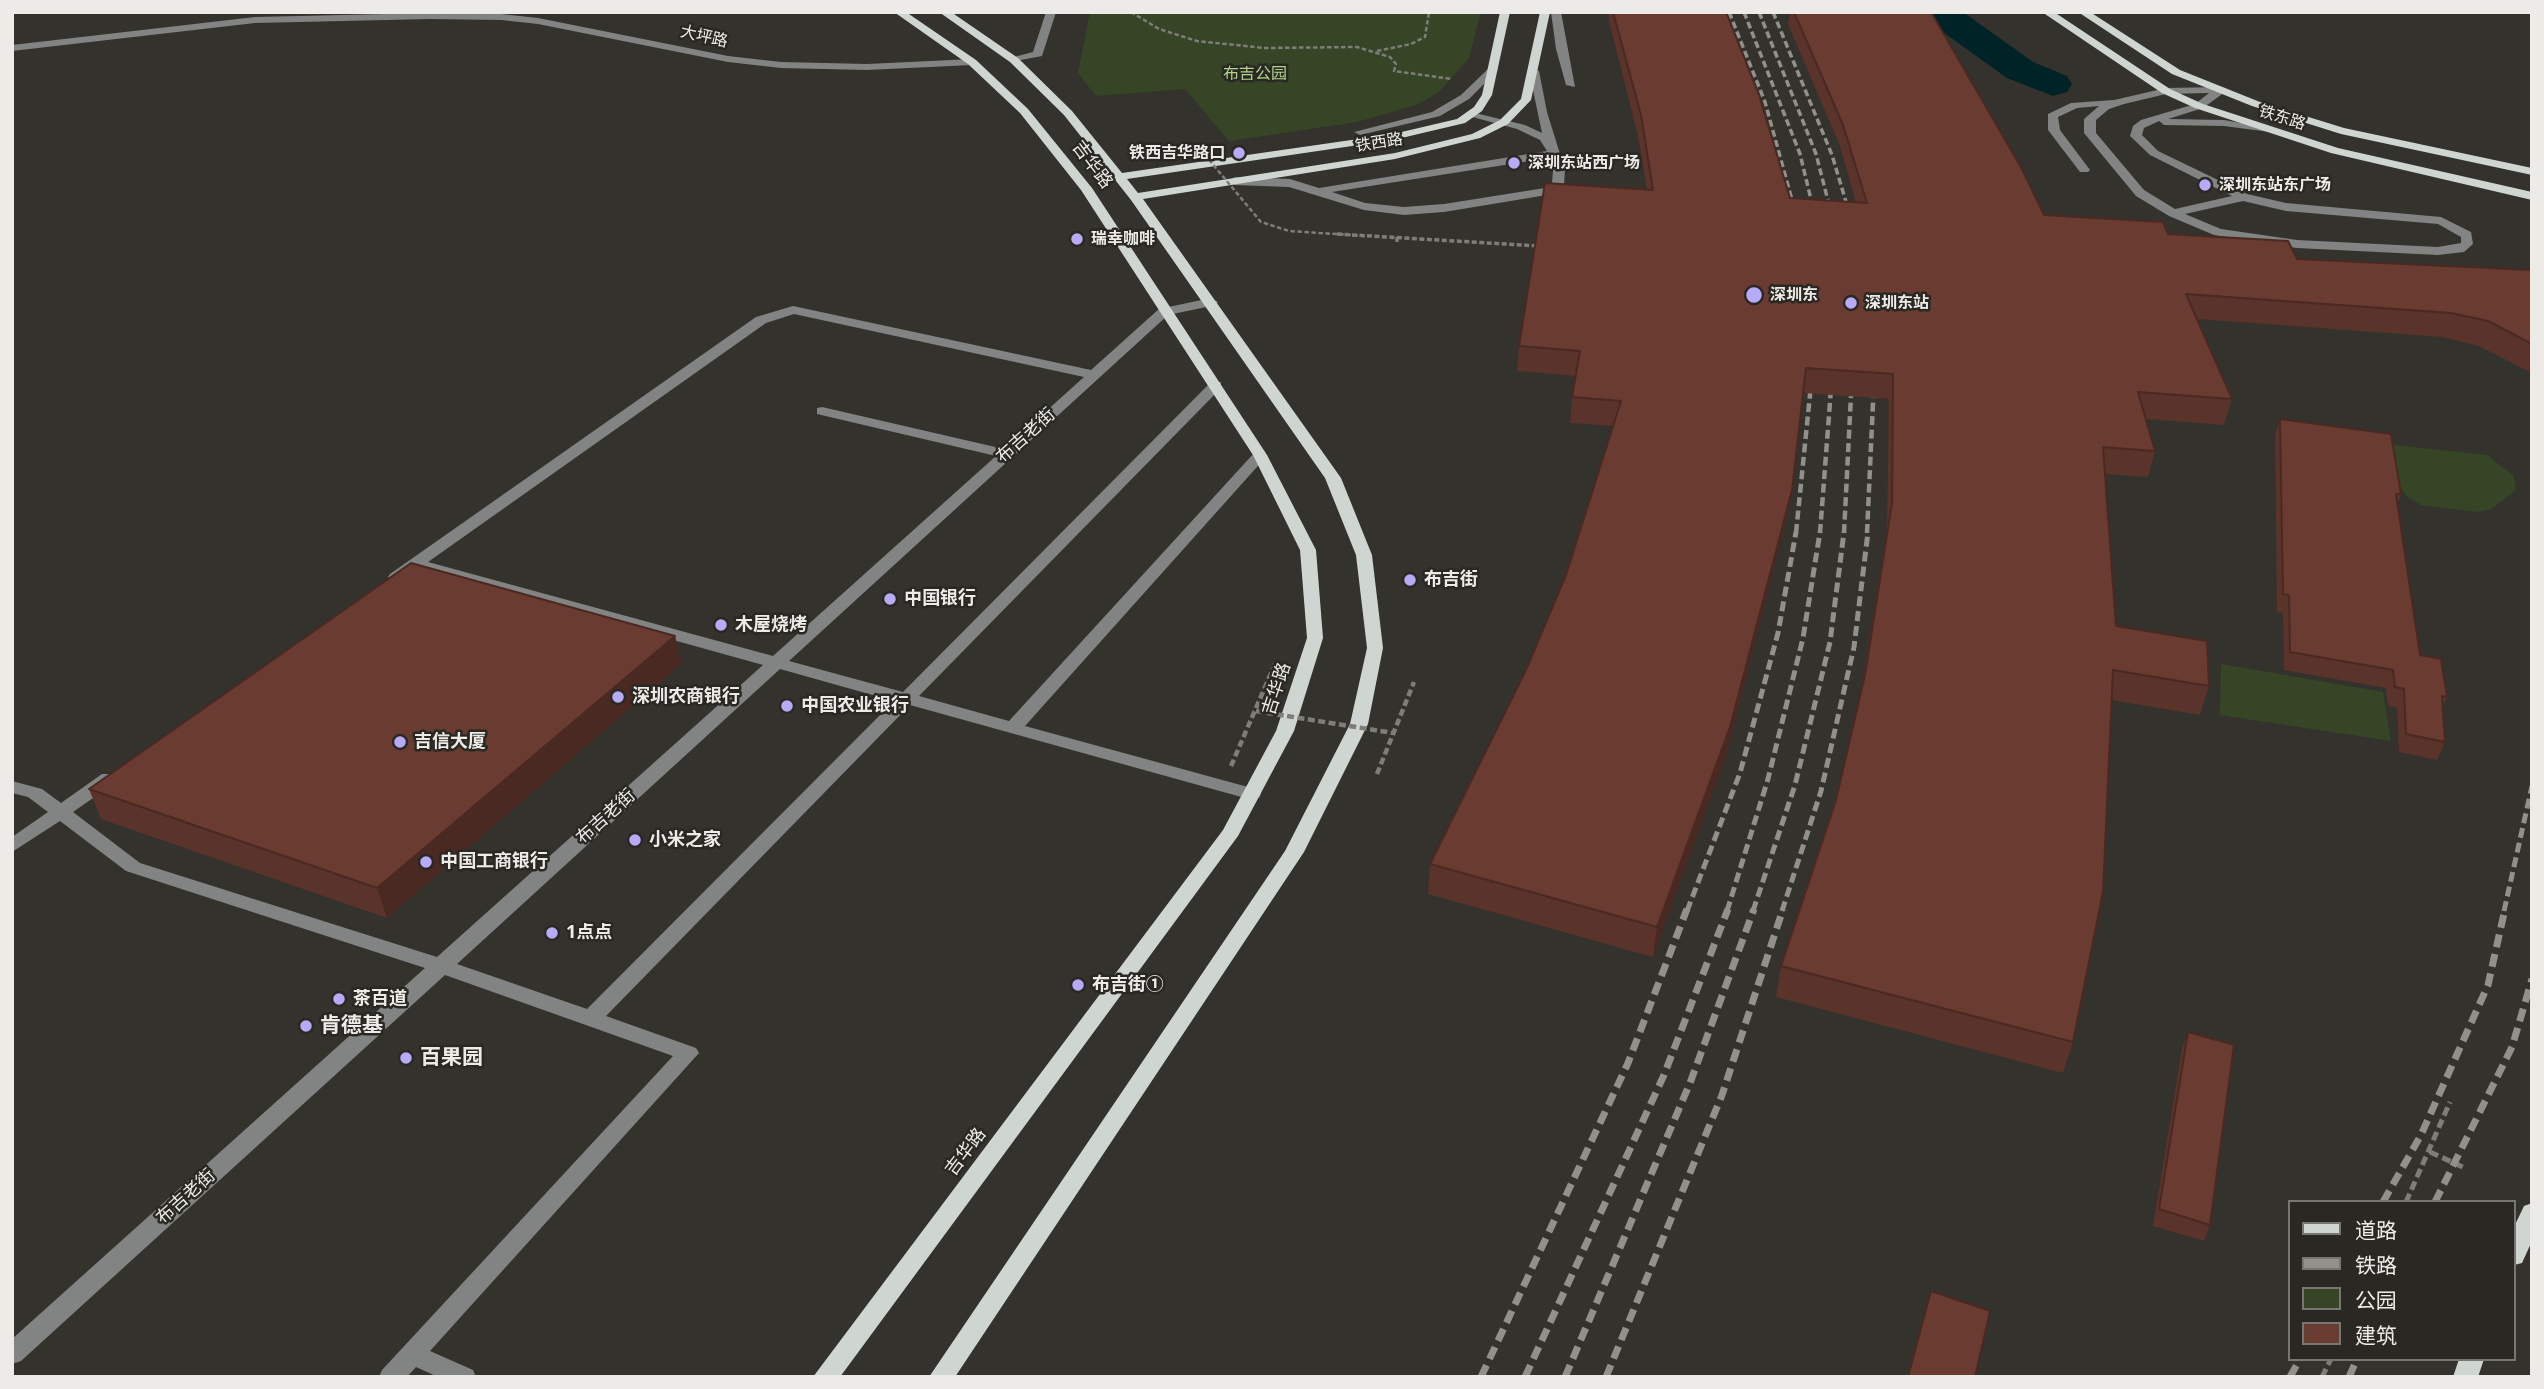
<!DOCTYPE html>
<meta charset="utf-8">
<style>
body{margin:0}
#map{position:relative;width:2544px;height:1389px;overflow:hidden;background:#34322c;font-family:"Noto Sans","Noto Sans SC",sans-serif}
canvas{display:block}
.frame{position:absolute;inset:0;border:14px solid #ecebe7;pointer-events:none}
.legend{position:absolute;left:2288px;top:1200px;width:228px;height:161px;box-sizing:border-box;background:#2a2823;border:2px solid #787671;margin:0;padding:9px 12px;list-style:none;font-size:21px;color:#ecebe7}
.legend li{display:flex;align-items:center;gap:14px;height:35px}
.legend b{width:35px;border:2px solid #787671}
</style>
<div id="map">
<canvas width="2544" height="1389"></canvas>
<div class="frame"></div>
<ul class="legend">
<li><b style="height:9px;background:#cfd6d1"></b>道路</li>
<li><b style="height:9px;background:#91908b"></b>铁路</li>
<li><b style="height:19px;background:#364526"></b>公园</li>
<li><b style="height:19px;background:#693b31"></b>建筑</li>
</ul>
</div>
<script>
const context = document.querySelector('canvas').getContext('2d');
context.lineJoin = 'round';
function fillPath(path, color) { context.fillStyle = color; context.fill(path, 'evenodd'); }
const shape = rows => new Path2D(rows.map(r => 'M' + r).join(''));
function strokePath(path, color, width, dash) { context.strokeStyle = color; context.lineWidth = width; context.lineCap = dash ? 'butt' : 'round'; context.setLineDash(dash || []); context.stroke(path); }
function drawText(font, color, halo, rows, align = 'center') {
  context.font = font + ' "Noto Sans","Noto Sans SC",sans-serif'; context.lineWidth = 5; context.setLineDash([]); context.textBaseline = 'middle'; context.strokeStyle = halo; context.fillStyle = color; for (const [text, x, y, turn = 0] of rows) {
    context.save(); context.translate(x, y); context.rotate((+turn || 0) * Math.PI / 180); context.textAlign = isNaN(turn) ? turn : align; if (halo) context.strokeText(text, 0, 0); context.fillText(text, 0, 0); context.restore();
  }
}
fillPath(shape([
 [1090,12,1481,12,1469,58,1440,91,1419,104,1357,122,1229,141,1185,89,1096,96,1078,73],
 [2395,445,2487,455,2514,476,2516,490,2491,509,2476,512,2421,505,2406,496,2396,480,2385,451],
 [2221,664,2383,692,2391,741,2220,715]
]), '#364526');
fillPath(shape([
 [1921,12,1963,12,2033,62,2067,76,2072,84,2067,92,2053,96,2007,78,1926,20,1921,12]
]), '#002328');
strokePath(shape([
 [1131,12,1159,29,1197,41,1264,48,1357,47,1390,57,1396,64,1394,71,1452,79],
 [1377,51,1411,44,1425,37,1429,12]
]), '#7e7d78', 2.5, [4.5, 2.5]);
strokePath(shape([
 [1397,237,1397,244]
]), '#7e7d78', 3.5, [5, 2.5]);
strokePath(shape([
 [1231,766,1275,664],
 [1377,774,1414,682]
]), '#7e7d78', 4.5, [7, 3.5]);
strokePath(shape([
 [2430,1152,2465,1168],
 [2406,1202,2450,1102],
 [2322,1377,2331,1359]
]), '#7e7d78', 5, [9, 4.5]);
fillPath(shape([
 [1046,12,1056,12,1042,56,1010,62,1010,58,1033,52,1046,12],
 [1551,12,1561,12,1575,87,1566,85,1556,49,1551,12],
 [430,13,501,14,538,18,728,56,781,62,867,64,972,59,977,62,972,65,867,70,781,68,728,62,538,24,501,20,430,19,255,23,12,51,12,45,255,17,430,13],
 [1489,68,1498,70,1469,99,1440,116,1360,135,1354,132,1432,112,1461,95,1489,68],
 [1534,68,1539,71,1547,112,1565,170,1564,184,1553,194,1444,212,1404,215,1364,210,1289,187,1235,185,1229,181,1235,177,1290,179,1319,188,1547,151,1540,140,1517,129,1465,115,1471,112,1525,125,1542,133,1529,71,1534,68],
 [1549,158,1553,170,1552,183,1545,188,1444,204,1404,207,1365,203,1332,192,1549,158],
 [2221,87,2225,88,2225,92,2203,108,2168,119,2224,120,2270,128,2270,132,2224,126,2164,125,2159,121,2144,128,2142,135,2158,151,2247,194,2286,203,2441,217,2471,232,2473,244,2464,252,2438,255,2297,248,2214,235,2169,216,2136,196,2084,133,2084,119,2099,106,2077,108,2058,117,2060,130,2090,170,2088,172,2080,172,2048,130,2048,114,2071,103,2114,100,2166,88,2221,87],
 [2209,93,2195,104,2141,120,2133,126,2130,136,2150,155,2232,196,2175,209,2144,190,2096,133,2096,120,2109,109,2124,104,2166,94,2209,93],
 [2243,201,2286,211,2438,224,2461,237,2461,243,2438,247,2297,240,2221,229,2185,214,2243,201],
 [1211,298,1218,302,1216,305,1168,315,789,661,903,692,1211,382,1221,382,1221,388,919,696,1009,721,1255,452,1265,452,1265,458,1025,726,1259,790,1261,794,1259,798,1245,798,910,705,606,1016,696,1048,699,1053,430,1351,473,1370,476,1377,438,1377,416,1367,407,1377,379,1377,382,1370,673,1056,445,975,21,1361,12,1364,12,1339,425,968,126,871,60,821,12,852,12,837,48,812,28,797,12,793,12,781,42,789,61,803,102,774,116,774,118,778,116,782,73,812,140,863,437,957,763,665,418,569,396,582,388,577,390,574,756,317,793,306,1091,370,1159,309,1211,298],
 [794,314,1084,377,1004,449,822,407,817,408,817,414,996,456,773,656,428,562,766,323,794,314],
 [780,669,894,701,587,1009,457,964,780,669]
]), '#818482');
fillPath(shape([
 [894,12,906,12,976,60,1028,109,1092,188,1267,455,1316,550,1323,638,1294,731,1238,836,840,1377,813,1377,1223,830,1276,731,1307,638,1300,550,1253,455,1081,190,1020,113,968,64,894,12],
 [939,12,951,12,1018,58,1072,111,1122,173,1393,134,1457,119,1474,107,1482,95,1500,12,1510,12,1492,95,1482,111,1465,123,1393,140,1127,179,1138,193,1395,153,1472,134,1500,120,1521,99,1540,12,1550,12,1531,100,1508,124,1480,138,1395,159,1143,199,1341,478,1372,555,1383,648,1368,724,1304,852,955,1377,929,1377,1285,851,1350,724,1367,648,1356,555,1325,478,1131,200,1064,115,1010,62,939,12],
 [2042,12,2054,12,2170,89,2203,104,2338,148,2532,192,2532,200,2331,153,2195,108,2162,93,2042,12],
 [2078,12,2090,12,2180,70,2260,102,2344,128,2532,168,2532,175,2341,134,2252,106,2172,74,2078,12],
 [2532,1203,2532,1241,2522,1263,2514,1265,2514,1227,2524,1206,2532,1203],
 [2459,1359,2484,1359,2478,1377,2453,1377,2459,1359]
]), '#cfd6d1');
strokePath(shape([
 [1729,12,1765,102,1797,218],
 [1744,12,1800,154,1816,220],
 [1759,12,1816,154,1833,220],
 [1773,12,1832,155,1852,222]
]), '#91908b', 3.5, [7, 3.5]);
strokePath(shape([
 [1796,533,1812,375],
 [1820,533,1832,376],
 [1844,533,1852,376],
 [1867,533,1874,381]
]), '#91908b', 4.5, [9, 4.5]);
strokePath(shape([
 [1687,911,1740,773,1778,633,1796,532],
 [1727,911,1768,779,1803,638,1820,532],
 [1753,911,1795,785,1830,642,1844,532],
 [1782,911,1821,791,1854,647,1868,532],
 [2504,911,2532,786]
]), '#91908b', 5, [10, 5]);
strokePath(shape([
 [2383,1202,2421,1135,2488,985,2505,909],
 [2435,1202,2512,1047,2532,979],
 [1481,1377,1628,1063,1687,909],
 [1525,1377,1664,1075,1728,909],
 [1565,1377,1690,1083,1754,909],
 [1606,1377,1722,1095,1783,909],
 [2290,1377,2300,1359],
 [2349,1377,2357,1359]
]), '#91908b', 7, [13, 7]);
strokePath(shape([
 [1200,149,1261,222,1289,231,1366,236]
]), '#7e7d78', 2.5, [4.5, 2.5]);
strokePath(shape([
 [1337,234,1539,246]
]), '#7e7d78', 3.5, [5, 2.5]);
strokePath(shape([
 [1256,711,1393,733]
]), '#7e7d78', 4.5, [7, 3.5]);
fillPath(shape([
 [1609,12,1726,12,1790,198,1856,203,1840,146,1788,24,1790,12,1931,12,2044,215,2168,234,2297,259,2532,270,2532,373,2479,346,2442,337,2197,319,2232,399,2224,425,2146,419,2155,451,2148,477,2105,474,2116,626,2209,686,2200,715,2111,700,2073,1042,2063,1073,1776,997,1781,966,1836,800,1861,691,1887,529,1889,399,1803,393,1787,516,1726,756,1653,957,1428,894,1430,864,1526,670,1566,575,1613,426,1570,423,1572,397,1576,376,1517,371,1519,346,1647,189,1638,136,1609,21],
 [2280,419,2401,494,2398,503,2420,655,2447,697,2442,708,2445,742,2437,760,2399,752,2397,707,2388,706,2386,688,2284,670,2283,613,2277,612,2275,435],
 [675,636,681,664,387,918,101,819,89,789],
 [2188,1032,2210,1225,2204,1241,2153,1226,2182,1049]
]), '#5a332a');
fillPath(shape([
 [1792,490,1787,516,1726,756,1653,957,1657,927],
 [675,636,681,664,387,918,377,888]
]), '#4a2922');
const building = shape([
 [1613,12,1726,12,1759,95,1790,198,1867,203,1843,125,1794,12,1931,12,2022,169,2044,215,2163,222,2168,234,2288,241,2297,259,2532,270,2532,344,2488,321,2451,313,2186,294,2232,399,2138,392,2155,451,2103,447,2116,626,2207,641,2209,686,2113,670,2103,892,2073,1042,1781,966,1836,800,1865,675,1892,503,1893,374,1806,368,1792,490,1730,727,1657,927,1430,864,1526,670,1566,575,1621,401,1572,397,1580,351,1519,346,1545,183,1653,190,1641,115,1613,12],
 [2280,419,2391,434,2401,494,2396,494,2420,655,2441,659,2447,697,2442,696,2445,742,2406,734,2404,689,2395,687,2393,670,2290,652,2289,595,2283,594,2280,419],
 [411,563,675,636,377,888,89,789,411,563],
 [2188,1032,2234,1045,2210,1225,2159,1209,2188,1032],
 [1931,1291,1990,1311,1975,1377,1908,1377,1931,1291]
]);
fillPath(building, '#693b31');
strokePath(building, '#4a2922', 2);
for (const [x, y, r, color] of [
 [1239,153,7,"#b7abf7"],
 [1514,163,7,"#b7abf7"],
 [2205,185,7,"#b7abf7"],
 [1077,239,7,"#b7abf7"],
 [1754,295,9,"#b7abf7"],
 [1851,303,7,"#b7abf7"],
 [1410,580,7,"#b7abf7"],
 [890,599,7,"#b7abf7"],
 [721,625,7,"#b7abf7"],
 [618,697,7,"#b7abf7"],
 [787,706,7,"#b7abf7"],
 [400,742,7,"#b7abf7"],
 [635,840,7,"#b7abf7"],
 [426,862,7,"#b7abf7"],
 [552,933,7,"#b7abf7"],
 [1078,985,7,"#b7abf7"],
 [339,999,7,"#b7abf7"],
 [306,1026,7,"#b7abf7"],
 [406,1058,7,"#b7abf7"]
]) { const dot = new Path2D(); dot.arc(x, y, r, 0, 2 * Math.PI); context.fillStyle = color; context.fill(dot); strokePath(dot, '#2a2823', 2.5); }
drawText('16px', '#ecebe7', '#2a2823', [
 ["大坪路",704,37,13],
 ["铁东路",2282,118,18],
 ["铁西路",1379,143,-9]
]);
drawText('16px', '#b0d38e', '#2a2823', [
 ["布吉公园",1255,74]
]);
drawText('bold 16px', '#ecebe7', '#2a2823', [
 ["铁西吉华路口",1225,153,"right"],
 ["深圳东站西广场",1528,163],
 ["深圳东站东广场",2219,185],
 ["瑞幸咖啡",1091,239],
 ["深圳东",1770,295],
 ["深圳东站",1865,303]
], 'left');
drawText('18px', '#ecebe7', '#2a2823', [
 ["吉华路",1092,165,53],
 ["布吉老街",1026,436,-42],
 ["吉华路",1277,689,-72],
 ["布吉老街",606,817,-42],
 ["吉华路",966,1152,-53],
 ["布吉老街",186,1197,-42]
]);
drawText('bold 18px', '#ecebe7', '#2a2823', [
 ["布吉街",1424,580],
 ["中国银行",904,599],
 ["木屋烧烤",735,625],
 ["深圳农商银行",632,697],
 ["中国农业银行",801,706],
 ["吉信大厦",414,742],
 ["小米之家",649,840],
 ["中国工商银行",440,862],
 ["1点点",566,933],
 ["布吉街①",1092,985],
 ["茶百道",353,999]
], 'left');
drawText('bold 21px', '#ecebe7', '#2a2823', [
 ["肯德基",320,1026],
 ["百果园",420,1058]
], 'left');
</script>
